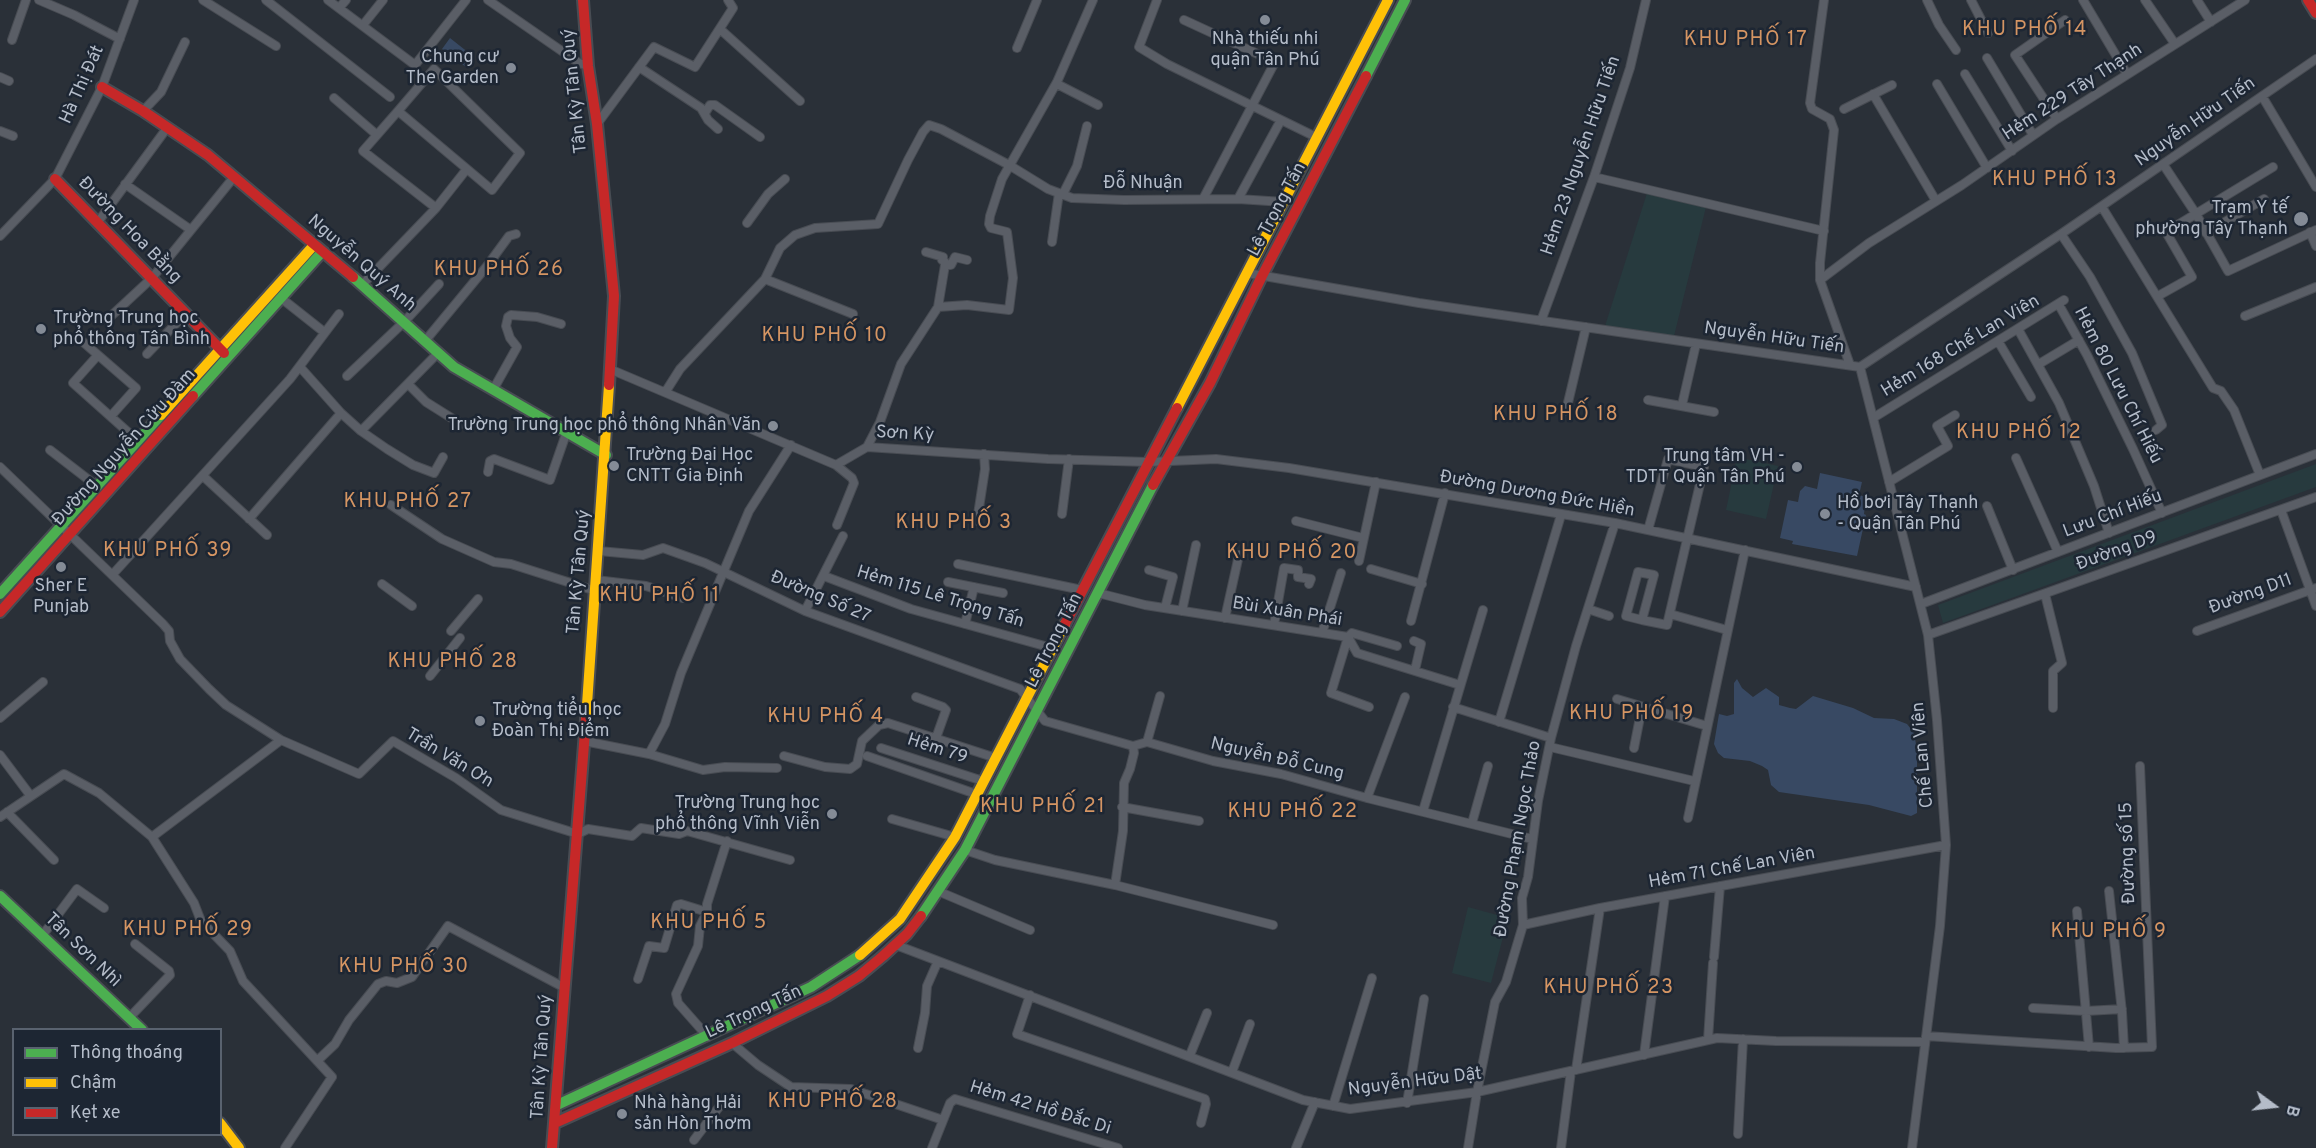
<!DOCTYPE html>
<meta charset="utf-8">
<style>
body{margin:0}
#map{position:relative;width:2316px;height:1148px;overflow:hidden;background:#2a3038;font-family:Overpass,sans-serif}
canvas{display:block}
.legend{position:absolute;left:12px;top:1028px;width:210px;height:108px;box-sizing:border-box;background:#1d2633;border:2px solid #59626f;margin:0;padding:8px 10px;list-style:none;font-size:18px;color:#b4bcc9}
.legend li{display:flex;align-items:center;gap:12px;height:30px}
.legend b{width:30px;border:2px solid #59626f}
.north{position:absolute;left:2244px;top:1076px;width:60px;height:60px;-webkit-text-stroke:4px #1d2633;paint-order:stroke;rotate:105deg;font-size:16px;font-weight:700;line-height:24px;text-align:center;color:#b4bcc9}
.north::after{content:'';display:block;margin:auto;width:21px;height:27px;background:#b4bcc9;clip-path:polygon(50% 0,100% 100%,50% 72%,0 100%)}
</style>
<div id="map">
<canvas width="2316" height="1148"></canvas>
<ul class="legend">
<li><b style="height:8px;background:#4caf50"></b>Thông thoáng</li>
<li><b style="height:8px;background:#ffc107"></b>Chậm</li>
<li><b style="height:8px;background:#c62828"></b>Kẹt xe</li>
</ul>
<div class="north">B</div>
</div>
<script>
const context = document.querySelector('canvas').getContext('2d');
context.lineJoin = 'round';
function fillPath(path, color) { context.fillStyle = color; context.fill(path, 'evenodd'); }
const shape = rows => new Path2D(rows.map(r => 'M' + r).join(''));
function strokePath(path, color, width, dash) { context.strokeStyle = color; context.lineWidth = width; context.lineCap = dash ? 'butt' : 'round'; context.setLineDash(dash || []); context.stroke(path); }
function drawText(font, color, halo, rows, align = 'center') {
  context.font = font + ' Overpass,sans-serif'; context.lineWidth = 5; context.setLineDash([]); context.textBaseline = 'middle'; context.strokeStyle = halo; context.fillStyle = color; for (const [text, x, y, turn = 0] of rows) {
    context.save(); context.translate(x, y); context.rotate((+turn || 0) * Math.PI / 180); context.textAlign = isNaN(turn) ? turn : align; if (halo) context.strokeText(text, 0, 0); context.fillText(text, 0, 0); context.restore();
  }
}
fillPath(shape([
 [1647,193,1706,207,1674,336,1605,326],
 [1737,457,1778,466,1766,519,1726,510],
 [2316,464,2316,487,1943,623,1938,605],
 [1468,907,1508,918,1491,983,1452,973]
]), '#273a3e');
fillPath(shape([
 [450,38,474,57,466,67,442,49],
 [1820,473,1862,482,1859,495,1866,497,1864,514,1866,515,1857,556,1792,544,1793,541,1780,538,1788,500,1798,502,1800,491,1805,486,1817,489],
 [1737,679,1742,688,1753,697,1766,688,1779,697,1779,705,1790,708,1796,709,1813,696,1853,708,1874,718,1894,719,1907,724,1914,733,1917,750,1917,813,1911,816,1869,805,1779,792,1771,785,1768,770,1762,766,1750,761,1724,758,1718,753,1714,744,1719,714,1727,716,1734,714,1734,683]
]), '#384963');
const street = shape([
 [39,0,74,15,120,39],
 [203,0,276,46],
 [266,0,390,97],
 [328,0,415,65,466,0],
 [488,0,579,63,588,66],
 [1157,0,1139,47,1167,64,1318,138],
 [1824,0,1810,103,1812,109,1830,119,1834,130,1820,263,1820,280,1850,365],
 [1927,0,1939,25,1956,50],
 [1971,0,1988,33],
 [2083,0,2127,74],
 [2145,0,2175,44],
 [2197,0,2211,22],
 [339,8,346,0],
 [1184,20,1275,62,1203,199],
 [363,25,383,0],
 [721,30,800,101],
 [12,40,26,0],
 [1017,48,1037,0],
 [1987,58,2033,135],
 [639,67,701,108,708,120,718,129],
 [1965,74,2012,151],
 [0,77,9,81],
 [1057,84,1098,105],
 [1937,84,1987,168],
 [1873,94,1936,201],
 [2262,96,2316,187],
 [334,98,377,135],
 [1844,109,1892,85],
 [143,111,161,92,185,42],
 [398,111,492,190,520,153,434,69,398,111,363,151,436,208],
 [705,113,710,105,715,105,760,137],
 [2057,119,2015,55,2065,20],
 [597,124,654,47,695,67,733,8,728,0],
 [0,131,13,136],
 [2163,164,2196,214,2228,271,2316,230],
 [1594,177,1824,231],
 [125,184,191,230],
 [1063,194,1077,166,1087,126],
 [1238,199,1281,120],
 [2102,207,2213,388,2221,391,2234,410,2260,475],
 [98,222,167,128],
 [747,223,768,194,785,179],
 [2310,232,2316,246],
 [2206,233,2264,199],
 [2061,234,2090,277,2132,353,2162,425,2156,430],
 [0,236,55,179,102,87,134,0],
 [1052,242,1059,193],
 [926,252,943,257,942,260,945,262,945,265],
 [945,265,951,265,955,257,967,260],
 [1247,273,1419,303,1860,367,2061,234,2316,59],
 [765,279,853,314],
 [1820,280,1869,243,1962,185,2057,119,2245,0],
 [362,285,436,208,466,170],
 [2158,296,2192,277,2166,232,2273,167],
 [281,298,324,332],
 [2059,305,2087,355,2133,449,2162,513],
 [938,307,945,265],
 [2245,316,2316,287],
 [110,317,152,278,234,177],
 [1541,321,1594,177,1630,68,1646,0],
 [2018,329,2059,403,2094,486,2109,533],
 [425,341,487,266,509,236,516,234],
 [1998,341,2031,397],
 [83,342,98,355],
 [147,354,186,313],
 [2039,364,2079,340],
 [300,367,341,413,361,431,387,449,413,465,434,473,443,457],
 [1860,367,1928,635,1937,720,1946,845,1940,926,1912,1148],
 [612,370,836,465,867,447,1048,459,1148,462,1216,459,1289,468,1615,523,1916,587],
 [347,376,404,322,439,284],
 [408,384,426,402,461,424],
 [493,390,517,347,510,338,506,326,508,317,511,315,537,317,561,324],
 [666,391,680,369,765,279,780,248,795,235,815,228,878,224,908,160,923,132,929,125,941,129,1009,165,1048,189,1072,198,1124,200,1238,199,1284,202],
 [1648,400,1714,412],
 [1682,405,1696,344],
 [1566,411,1586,327],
 [111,416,136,388,98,355,73,383,138,441],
 [1873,418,2064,300],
 [361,431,438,353],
 [867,447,880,422,901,364,938,307,967,305,1009,310,1013,278,1007,232,991,228,989,224,990,216,1002,179,1057,82,1093,0],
 [50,450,98,487],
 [2016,458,2058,552],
 [836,465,852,478,854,483,837,525],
 [0,467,163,624,169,631,170,641,180,659,209,689,226,705,281,740,359,774,393,741,456,778,501,810,578,834,588,829,632,836,641,828,679,834,687,831,790,860],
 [488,472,490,461,494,459,550,480,566,434],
 [203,476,267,535],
 [1889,482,1948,446,1937,426,1955,415],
 [391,505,442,539,494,562,511,564,596,591],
 [1987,506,2013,570],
 [2281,510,2316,606],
 [1062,514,1069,459],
 [249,519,341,413],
 [977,521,985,469,984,454],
 [1296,521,1363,538],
 [599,551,643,555,663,548,705,563,805,611,1020,689,1045,721,1133,746,1147,742,1213,761,1281,774,1367,798,1532,839],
 [1359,561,1376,482],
 [958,564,1082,590],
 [1371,569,1422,584],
 [1149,570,1173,577,1165,608],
 [113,574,290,379,339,314],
 [824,576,911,609,1052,648],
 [596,580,646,586,683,598],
 [948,582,1003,593],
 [382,584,412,606],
 [1098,593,1145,605,1348,637,1357,653,1460,685],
 [2045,594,2062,663,2053,671,2053,708],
 [1921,604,2316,454],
 [1588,609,1609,616],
 [805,611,843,536],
 [1182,611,1196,545],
 [1670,614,1727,630],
 [1225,618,1239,555],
 [1642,620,1654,575,1638,572,1626,616,1642,620,1667,625,1704,467,1668,459,1648,530],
 [1411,621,1445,493],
 [965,624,974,587],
 [1274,625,1284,568,1298,570,1298,577,1311,579,1309,584],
 [451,631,478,599],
 [2197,631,2316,588],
 [1322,633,1341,573],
 [1928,635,2316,497],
 [1414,641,1421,644,1415,670],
 [430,676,460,638],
 [916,697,943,707,946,710,936,738],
 [1617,699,1707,726],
 [1369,707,1331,693,1348,637,1352,633,1397,646],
 [1453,707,1551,738],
 [0,718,43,682],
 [1499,722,1561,515],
 [584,741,649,754,703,770,725,767,777,768],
 [1147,742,1160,696],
 [1550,747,1694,781],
 [881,748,983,781],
 [1634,748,1642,707],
 [649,754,665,724,681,673,749,511,791,445],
 [0,755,30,795],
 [784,756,825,767,850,769,857,764,862,741,879,725,888,723,996,758],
 [867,756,976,794],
 [1367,798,1405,697],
 [1122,807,1199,821],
 [1423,811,1483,610],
 [7,812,54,860],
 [0,817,64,774,99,793,152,837,194,903,201,921,230,951,243,981,332,1077,285,1148],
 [1688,818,1745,550],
 [892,819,955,837],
 [1472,823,1488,766],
 [152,837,281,740],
 [965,850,995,860,1115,885,1123,831,1124,783,1130,769,1134,753,1133,746],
 [1115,885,1273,925],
 [2109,891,2122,1012,2124,1048],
 [940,892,1030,930],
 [2077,911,2089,1047],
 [1523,925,1600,908,1946,845],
 [42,936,77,889,104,908],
 [896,945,1303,1100,1350,1109,1477,1092,1717,1038,1776,1041,1925,1042],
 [1714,957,1720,886],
 [638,979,649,946,664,948,677,905,681,904,707,912],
 [1030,995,1017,1034,1205,1099,1206,1104,1201,1123],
 [2033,1008,2086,1011,2122,1009],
 [129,1018,170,975,169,971,135,944],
 [1926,1036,2116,1048,2152,1047,2140,766],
 [708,1037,678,1003,676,994,698,946,700,926,707,912,707,904,727,841],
 [1708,1040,1713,963],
 [732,1043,758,1065,791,1087,851,1089,943,1120],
 [918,1048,925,1013,927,986,938,961],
 [1190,1055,1207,1013],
 [1644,1055,1665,896],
 [317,1061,335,1044,349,1020,378,984,386,981,397,983,412,977,448,926,565,988],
 [1576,1070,1600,908],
 [1232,1072,1250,1024],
 [1407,1103,1424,999],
 [1333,1106,1372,978],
 [1738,1134,1743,1039],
 [694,1140,719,1107],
 [932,1148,950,1103,955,1099,1118,1148],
 [1296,1148,1315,1102],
 [1468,1148,1477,1092,1495,1002,1506,982,1523,925,1522,898,1528,877,1538,801,1551,738,1576,646,1615,523],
 [1561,1148,1571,1071]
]);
const fast = shape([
 [1366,76,1405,0],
 [353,277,454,367,606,455],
 [193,396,322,252],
 [0,594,161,415],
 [0,896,142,1030],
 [921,916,965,850,1153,485],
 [557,1105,811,987,860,955]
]);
const slow = shape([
 [1177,408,1388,0],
 [161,415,314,245],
 [586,719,609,385],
 [860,955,900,919,955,837,1065,624],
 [220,1123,239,1148]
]);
const jam = shape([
 [583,0,588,66,597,124,614,296,609,385],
 [2308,0,2316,13],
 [102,87,143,111,208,155,353,277],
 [55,179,224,353],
 [1153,485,1210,383,1262,276,1366,76],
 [0,612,193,396],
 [1065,624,1177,408],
 [555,1123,732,1043,827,996,859,976,883,956,907,934,921,916],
 [552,1148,586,719]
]);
strokePath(street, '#484c53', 10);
strokePath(fast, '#484c53', 14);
strokePath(slow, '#484c53', 14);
strokePath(jam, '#484c53', 14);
strokePath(street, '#5a5e66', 8);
strokePath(fast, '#4caf50', 10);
strokePath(slow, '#ffc107', 10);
strokePath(jam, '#c62828', 10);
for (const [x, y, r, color] of [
 [1265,20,6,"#848b96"],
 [511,68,6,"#848b96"],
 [2301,219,8,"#848b96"],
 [41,329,6,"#848b96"],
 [773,426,6,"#848b96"],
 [614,466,6,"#848b96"],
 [1797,467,6,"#848b96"],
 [1825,514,6,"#848b96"],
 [61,567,6,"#848b96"],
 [480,721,6,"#848b96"],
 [832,814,6,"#848b96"],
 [622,1114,6,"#848b96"]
]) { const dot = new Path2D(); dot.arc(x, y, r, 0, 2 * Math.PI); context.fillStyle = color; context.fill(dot); strokePath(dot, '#1d2633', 2); }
drawText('18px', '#b4bcc9', '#1d2633', [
 ["Nhà thiếu nhi",1265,40,"center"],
 ["quận Tân Phú",1265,61,"center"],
 ["Chung cư",499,58],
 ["The Garden",499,79],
 ["Trạm Y tế",2288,209],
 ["phường Tây Thạnh",2288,230],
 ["Trường Trung học",53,319,"left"],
 ["phổ thông Tân Bình",53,340,"left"],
 ["Trường Trung học phổ thông Nhân Văn",761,426],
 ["Trường Đại Học",626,456,"left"],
 ["CNTT Gia Định",626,477,"left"],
 ["Trung tâm VH -",1785,457],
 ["TDTT Quận Tân Phú",1785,478],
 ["Hồ bơi Tây Thạnh",1837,504,"left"],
 ["- Quận Tân Phú",1837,525,"left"],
 ["Sher E",61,587,"center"],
 ["Punjab",61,608,"center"],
 ["Trường tiểu học",492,711,"left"],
 ["Đoàn Thị Điểm",492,732,"left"],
 ["Trường Trung học",820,804],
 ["phổ thông Vĩnh Viễn",820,825],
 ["Nhà hàng Hải",634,1104,"left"],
 ["sản Hòn Thơm",634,1125,"left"]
], 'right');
drawText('18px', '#b4bcc9', '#1d2633', [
 ["Hà Thị Đát",83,85,-66],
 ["Tân Kỳ Tân Quý",576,91,-96],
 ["Hẻm 229 Tây Thạnh",2073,93,-33],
 ["Nguyễn Hữu Tiến",2196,123,-35],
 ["Hẻm 23 Nguyễn Hữu Tiến",1582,156,-71],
 ["Đỗ Nhuận",1143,184],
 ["Lê Trọng Tấn",1278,210,-62],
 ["Đường Hoa Bằng",129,231,46],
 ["Nguyễn Quý Anh",361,264,41],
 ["Nguyễn Hữu Tiến",1774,339,8],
 ["Hẻm 168 Chế Lan Viên",1961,347,-31],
 ["Hẻm 80 Lưu Chí Hiếu",2117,386,63],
 ["Sơn Kỳ",905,435,3],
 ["Đường Nguyễn Cửu Đàm",125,448,-48],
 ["Đường Dương Đức Hiền",1537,495,10],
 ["Lưu Chí Hiếu",2113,515,-21],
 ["Đường D9",2117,552,-20],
 ["Tân Kỳ Tân Quý",580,572,-85],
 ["Đường D11",2251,595,-20],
 ["Đường Số 27",820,598,23],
 ["Hẻm 115 Lê Trọng Tấn",940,598,17],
 ["Bùi Xuân Phái",1287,613,9],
 ["Lê Trọng Tấn",1055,641,-63],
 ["Hẻm 79",937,750,18],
 ["Chế Lan Viên",1924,755,-95],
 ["Trần Văn Ơn",449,759,31],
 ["Nguyễn Đỗ Cung",1277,760,13],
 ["Đường Phạm Ngọc Thảo",1519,839,-80],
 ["Đường số 15",2129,853,-92],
 ["Hẻm 71 Chế Lan Viên",1732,869,-10],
 ["Tân Sơn Nhì",82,951,44],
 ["Lê Trọng Tấn",754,1013,-25],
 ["Tân Kỳ Tân Quý",543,1057,-86],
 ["Nguyễn Hữu Dật",1415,1083,-7],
 ["Hẻm 42 Hồ Đắc Di",1040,1109,17]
]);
context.letterSpacing = '1.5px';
drawText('20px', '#d59563', '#1d2633', [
 ["KHU PHỐ 14",2025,31],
 ["KHU PHỐ 17",1746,41],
 ["KHU PHỐ 13",2055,181],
 ["KHU PHỐ 26",499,271],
 ["KHU PHỐ 10",825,337],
 ["KHU PHỐ 18",1556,416],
 ["KHU PHỐ 12",2019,434],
 ["KHU PHỐ 27",408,503],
 ["KHU PHỐ 3",954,524],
 ["KHU PHỐ 39",168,552],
 ["KHU PHỐ 20",1292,554],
 ["KHU PHỐ 11",660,597],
 ["KHU PHỐ 28",453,663],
 ["KHU PHỐ 19",1632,715],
 ["KHU PHỐ 4",826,718],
 ["KHU PHỐ 21",1043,808],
 ["KHU PHỐ 22",1293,813],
 ["KHU PHỐ 5",709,924],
 ["KHU PHỐ 29",188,931],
 ["KHU PHỐ 9",2109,933],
 ["KHU PHỐ 30",404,968],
 ["KHU PHỐ 23",1609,989],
 ["KHU PHỐ 28",833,1103]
]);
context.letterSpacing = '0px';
</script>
